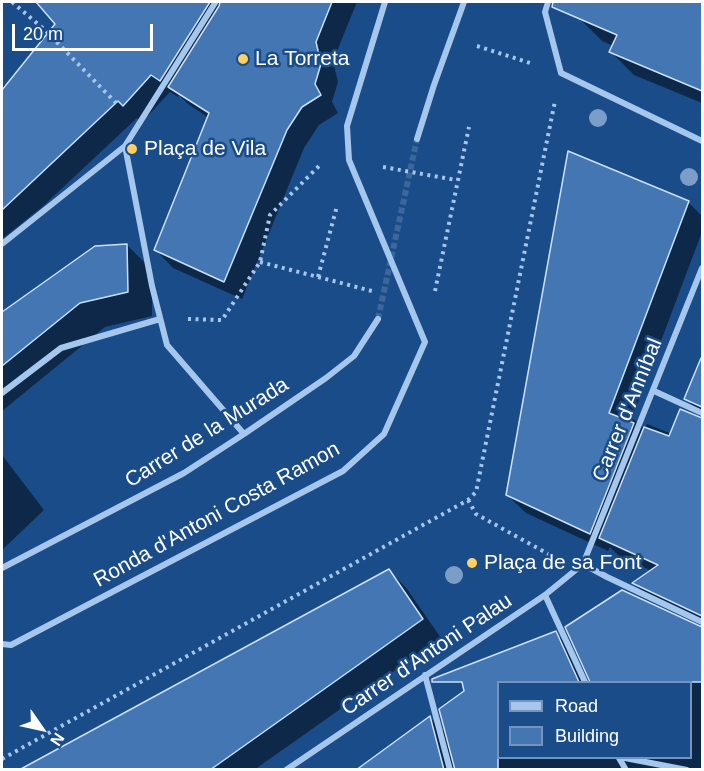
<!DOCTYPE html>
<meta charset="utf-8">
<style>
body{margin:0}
#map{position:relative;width:704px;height:771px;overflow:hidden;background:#1a4c8a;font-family:Helvetica,sans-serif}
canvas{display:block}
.frame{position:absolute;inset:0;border:3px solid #fff;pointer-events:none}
.legend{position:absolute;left:497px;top:681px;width:195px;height:78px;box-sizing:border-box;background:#1a4c8a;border:2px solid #7694b9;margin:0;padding:8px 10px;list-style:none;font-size:18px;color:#fff}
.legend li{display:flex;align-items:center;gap:12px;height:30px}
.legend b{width:30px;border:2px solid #7694b9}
.north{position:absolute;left:12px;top:699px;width:60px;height:60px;-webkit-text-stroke:4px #1a4c8a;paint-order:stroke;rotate:124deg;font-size:16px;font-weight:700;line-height:24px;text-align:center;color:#fff}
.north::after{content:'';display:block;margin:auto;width:21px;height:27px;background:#fff;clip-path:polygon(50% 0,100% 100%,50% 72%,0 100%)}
.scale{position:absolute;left:12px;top:24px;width:141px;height:27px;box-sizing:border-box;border:3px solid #fff;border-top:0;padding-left:8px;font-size:18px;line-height:21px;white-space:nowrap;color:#fff;-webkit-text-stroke:4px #1a4c8a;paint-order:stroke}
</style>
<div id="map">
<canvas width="704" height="771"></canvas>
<div class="frame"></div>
<ul class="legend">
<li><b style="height:8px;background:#a5c6ed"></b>Road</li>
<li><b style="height:16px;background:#4376b2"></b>Building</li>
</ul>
<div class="north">N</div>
<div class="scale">20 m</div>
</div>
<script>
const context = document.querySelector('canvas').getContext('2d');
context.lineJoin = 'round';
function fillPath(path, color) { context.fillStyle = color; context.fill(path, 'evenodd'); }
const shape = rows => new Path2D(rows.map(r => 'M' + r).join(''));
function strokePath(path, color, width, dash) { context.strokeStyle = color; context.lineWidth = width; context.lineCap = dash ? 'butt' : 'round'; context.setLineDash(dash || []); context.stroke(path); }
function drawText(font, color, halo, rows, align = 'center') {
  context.font = font + ' Helvetica,sans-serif'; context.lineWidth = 5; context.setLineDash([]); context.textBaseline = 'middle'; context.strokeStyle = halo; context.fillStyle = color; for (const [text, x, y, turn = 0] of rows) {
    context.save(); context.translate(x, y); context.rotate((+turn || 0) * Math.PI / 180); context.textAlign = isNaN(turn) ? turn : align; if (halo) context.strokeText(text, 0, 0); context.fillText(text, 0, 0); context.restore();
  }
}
fillPath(shape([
 [38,2,357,2,333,61,338,82,332,102,338,113,319,125,304,148,242,299,173,268,156,250,209,118,188,104,179,95,178,97,170,92,142,122,137,118,42,207,2,239,2,84,7,86,57,23],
 [584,2,702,2,702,103,634,75,611,52,613,46,602,41,579,18],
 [688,202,702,216,702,232,632,418,645,429,647,424,672,434,702,419,702,625,652,601,634,583,652,571,619,556,610,547,608,551,526,513,507,495],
 [127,245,152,270,152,316,105,327,2,411,2,314,95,248],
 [702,358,702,415,686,399],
 [2,455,44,510,2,550],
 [389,570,407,589,441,638,254,770,22,770],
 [700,628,702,628,702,770,360,770,430,718,448,735,441,710,555,632,573,651,588,682,498,682,498,758,690,758,690,682,590,682,591,680]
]), '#0007');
const building = shape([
 [36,2,210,2,160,81,151,75,123,106,118,101,2,210,2,90,55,24,36,2],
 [220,2,332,2,316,42,321,64,315,84,321,95,302,107,287,130,224,282,154,250,209,113,168,87,219,6,220,2],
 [553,2,702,2,702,91,609,52,617,35,552,7,553,2],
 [568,151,689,201,609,413,634,423,590,534,506,495,568,151],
 [127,244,128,292,80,303,2,366,2,312,95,246,127,244],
 [701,358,702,358,702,407,684,399,701,358],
 [680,409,702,418,702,616,632,583,658,565,599,538,644,427,669,436,680,409],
 [389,569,423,619,210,770,19,770,389,569],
 [622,590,702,627,702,682,590,682,565,627,622,590],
 [556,631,579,682,498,682,498,770,455,770,439,709,464,691,462,682,432,682,432,679,556,631],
 [430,716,444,770,356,770,430,716]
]);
fillPath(building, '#4376b2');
strokePath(building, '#cae0f9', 1.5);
strokePath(shape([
 [378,319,417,139]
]), '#3c679c', 6, [6, 3]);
strokePath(shape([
 [12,2,45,30,117,104],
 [477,46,530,63],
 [383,167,456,180],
 [260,262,372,291],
 [318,277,337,206],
 [435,291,469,127],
 [188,319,222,320,260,262,270,215,321,164],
 [468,500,476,514,550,555],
 [2,759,468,500,476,492,555,101]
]), '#a5c6ed', 4, [3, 4.5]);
strokePath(shape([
 [548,2,545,12,561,73,702,141],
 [417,139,434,85,464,2],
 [125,146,152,286,167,345,244,434],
 [2,244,125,146,215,3],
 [654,391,702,413],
 [2,393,61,348,160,319],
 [583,564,607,577,702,622],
 [2,568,184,473,244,434,326,378,354,356,378,319],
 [545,595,585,682],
 [2,644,11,645,343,471,384,434,425,342,349,160,347,126,385,2],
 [425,675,450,770],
 [619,758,626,770],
 [625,758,687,770],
 [286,770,545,595,583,564,702,268]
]), '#a5c6ed', 6);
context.fillStyle = '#7b9dc7';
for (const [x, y] of [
 [598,118],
 [689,177],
 [454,575]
]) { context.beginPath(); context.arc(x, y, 9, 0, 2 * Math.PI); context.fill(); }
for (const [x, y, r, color] of [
 [243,59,6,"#ffcf61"],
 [132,149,6,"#ffcf61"],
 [472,563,6,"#ffcf61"]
]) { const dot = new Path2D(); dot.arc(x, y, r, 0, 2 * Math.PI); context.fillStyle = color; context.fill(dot); strokePath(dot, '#1a4c8a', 2); }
drawText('21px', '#fff', '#1a4c8a', [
 ["La Torreta",255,59],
 ["Plaça de Vila",144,149],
 ["Plaça de sa Font",484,563]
], 'left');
drawText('21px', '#fff', '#1a4c8a', [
 ["Carrer d'Anníbal",628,410,-68],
 ["Carrer de la Murada",207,433,-32],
 ["Ronda d'Antoni Costa Ramon",217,515,-29],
 ["Carrer d'Antoni Palau",427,655,-34]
]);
</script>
